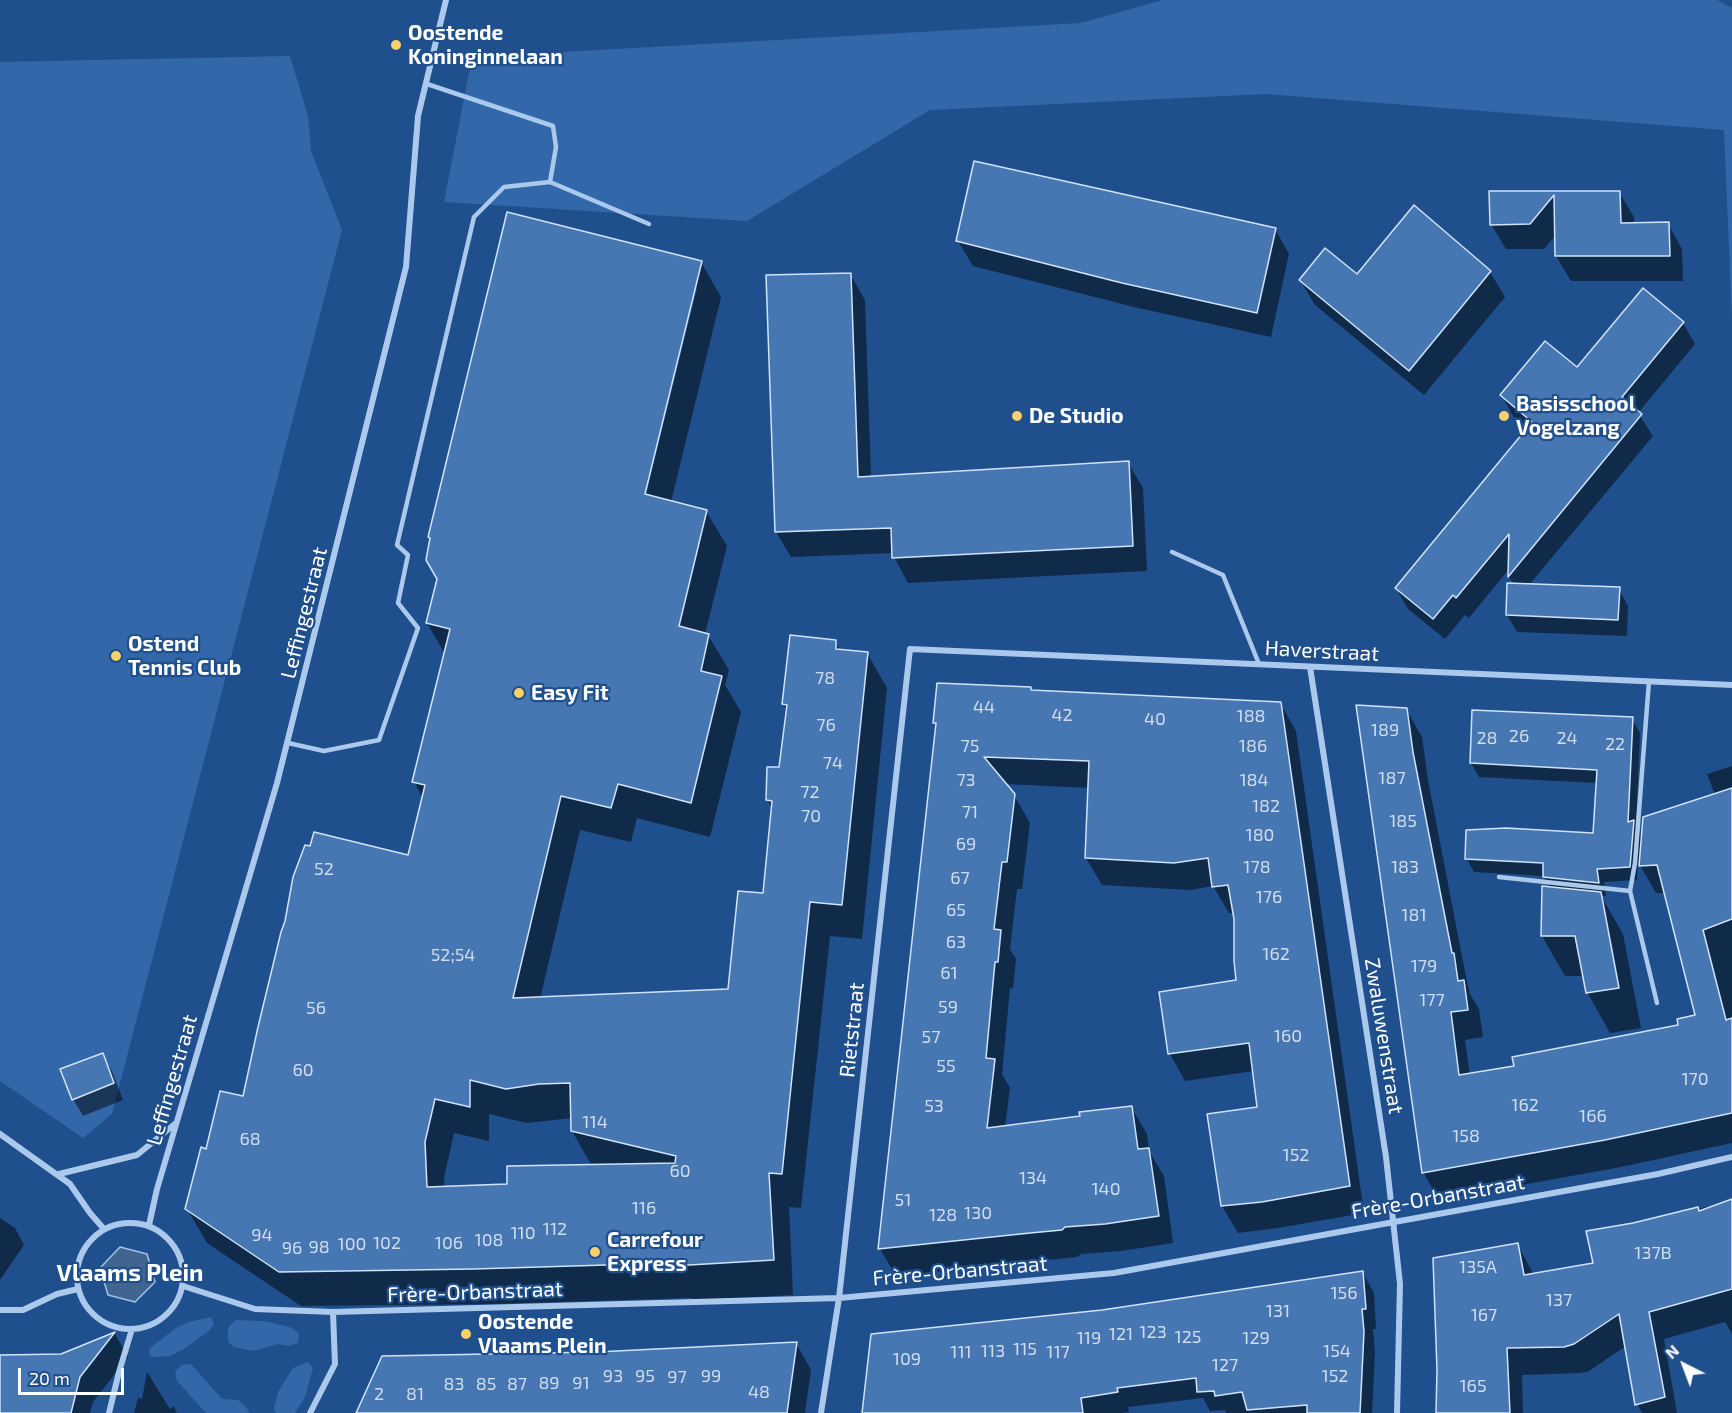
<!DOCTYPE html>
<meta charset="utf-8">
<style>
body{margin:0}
#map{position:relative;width:1732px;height:1413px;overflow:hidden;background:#1f4f8c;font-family:"Exo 2",sans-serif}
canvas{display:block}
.north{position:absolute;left:1654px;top:1335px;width:60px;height:60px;-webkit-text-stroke:4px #1f4f8c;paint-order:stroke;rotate:318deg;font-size:16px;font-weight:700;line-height:24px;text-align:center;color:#fff}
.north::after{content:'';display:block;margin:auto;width:21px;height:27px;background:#fff;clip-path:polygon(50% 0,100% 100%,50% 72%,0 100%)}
.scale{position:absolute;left:18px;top:1368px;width:106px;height:27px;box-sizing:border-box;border:3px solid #fff;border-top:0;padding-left:8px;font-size:18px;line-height:21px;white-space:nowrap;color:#fff;-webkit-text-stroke:4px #1f4f8c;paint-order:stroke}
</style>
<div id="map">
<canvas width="1732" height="1413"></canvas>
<div class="north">N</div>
<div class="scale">20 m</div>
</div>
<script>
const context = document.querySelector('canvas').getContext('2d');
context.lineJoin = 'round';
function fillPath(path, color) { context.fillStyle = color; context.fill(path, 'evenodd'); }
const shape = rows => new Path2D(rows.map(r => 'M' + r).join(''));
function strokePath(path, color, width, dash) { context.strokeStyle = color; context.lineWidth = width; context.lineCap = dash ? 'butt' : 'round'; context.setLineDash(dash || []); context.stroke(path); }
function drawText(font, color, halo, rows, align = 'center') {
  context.font = font + ' "Exo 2",sans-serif'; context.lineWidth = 4.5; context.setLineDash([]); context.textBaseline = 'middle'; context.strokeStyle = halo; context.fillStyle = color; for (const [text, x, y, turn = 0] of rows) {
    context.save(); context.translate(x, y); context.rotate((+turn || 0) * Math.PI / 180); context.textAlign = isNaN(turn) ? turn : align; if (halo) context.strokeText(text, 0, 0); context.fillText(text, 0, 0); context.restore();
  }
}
fillPath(shape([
 [1163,0,1717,0,1732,8,1732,320,1724,130,1266,94,930,110,747,221,444,202,472,57,1081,23],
 [290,56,308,116,311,151,342,230,112,1114,83,1138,0,1081,0,62],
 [211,1317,214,1324,209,1331,184,1349,170,1356,153,1357,149,1354,150,1348,176,1328,189,1322],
 [235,1320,264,1321,290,1327,299,1334,298,1343,289,1346,278,1344,253,1351,234,1347,228,1342,228,1328],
 [308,1362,313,1368,305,1397,295,1413,276,1413,274,1408,278,1392,293,1368],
 [191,1364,222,1399,238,1400,248,1409,249,1413,206,1413,177,1381,175,1372,181,1365]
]), '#3268a9');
const water = shape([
 [120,1247,147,1254,155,1282,135,1302,108,1295,100,1268,120,1247]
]);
fillPath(water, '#426590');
strokePath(water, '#9fc4ed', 1.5);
fillPath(shape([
 [1619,192,1634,217,1634,224,1668,224,1682,249,1683,281,1571,281,1556,256,1556,235,1544,249,1506,249,1491,224,1490,193],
 [1414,207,1490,272,1505,297,1424,395,1315,305,1300,280,1357,276],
 [1275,229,1289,254,1271,337,1138,308,973,266,958,241],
 [701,262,721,297,671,502,706,511,727,546,705,634,708,635,729,670,725,685,741,712,710,837,637,818,631,842,580,830,540,999,730,990,764,895,773,809,767,800,780,769,788,711,783,704,835,642,841,651,867,653,887,688,862,939,830,936,801,1208,789,1207,793,1295,694,1300,692,1298,494,1304,301,1306,207,1243,187,1209,207,1150,409,857,423,799,414,781,445,654,427,623],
 [694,288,697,288,644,502,641,501],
 [489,1114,527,1123,572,1118,572,1131,592,1166,508,1185,445,1188,444,1178,454,1133,489,1141],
 [850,274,865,300,871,477,1128,463,1143,488,1147,571,908,583,894,557,894,553,791,557,776,532],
 [1643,290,1683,323,1695,344,1638,413,1653,436,1529,585,1619,589,1628,606,1627,636,1517,632,1507,615,1514,584,1509,577,1509,569,1469,618,1465,615,1445,639,1408,609,1396,588,1528,429,1513,416,1502,395,1578,369],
 [1031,689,1032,692,1280,703,1296,731,1364,1213,1278,1228,1238,1233,1222,1206,1259,1108,1254,1071,1185,1081,1170,1054,1161,993,1238,981,1234,913,1229,913,1213,886,1190,890,1102,885,1086,858,1090,788,1004,784,1014,795,1030,823,1022,889,1017,889,1010,949,1016,959,1013,989,1010,988,1002,1074,1010,1088,1005,1127,1081,1118,1131,1107,1147,1134,1149,1151,1164,1176,1173,1243,1121,1251,1081,1254,1077,1257,896,1276,880,1249,937,728,934,723],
 [1406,709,1422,737,1428,780,1466,977,1470,994,1479,1009,1483,1037,1465,1040,1470,1075,1516,1067,1679,1026,1697,1017,1665,893,1656,893,1638,862,1637,880,1604,882,1606,896,1601,896,1623,934,1641,1028,1610,1033,1587,992,1584,976,1565,976,1542,936,1551,889,1544,876,1474,872,1466,858,1595,835,1598,783,1479,777,1471,763,1632,719,1640,733,1636,827,1643,839,1715,795,1707,774,1732,766,1732,1143,1621,1167,1439,1200,1423,1172],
 [102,1055,112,1071,123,1100,83,1116,73,1099],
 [1732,1201,1732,1334,1725,1322,1664,1339,1677,1413,1642,1413,1637,1404,1626,1346,1589,1371,1580,1373,1522,1375,1523,1413,1437,1413,1517,1244,1534,1275,1595,1265,1633,1224],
 [0,1218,15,1228,24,1245,0,1280],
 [1363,1273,1374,1293,1376,1329,1373,1329,1375,1353,1372,1413,1226,1413,1225,1410,1210,1411,1203,1398,1128,1407,1129,1412,1122,1413,986,1413,1165,1304],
 [115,1334,128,1357,93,1402,90,1413,0,1413,0,1356,62,1356],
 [796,1343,811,1370,805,1413,358,1413,597,1353],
 [147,1372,170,1409,173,1406,177,1413,134,1413,138,1398,142,1399]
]), '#0007');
const building = shape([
 [974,161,1276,228,1257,313,1122,283,956,241,974,161],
 [1489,191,1620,191,1621,223,1669,222,1670,256,1555,256,1554,195,1530,224,1490,225,1489,191],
 [1414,205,1491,271,1409,371,1299,280,1325,248,1357,274,1414,205],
 [507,212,702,261,645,494,707,510,679,626,709,634,701,671,722,676,691,803,618,784,611,808,561,796,513,998,728,989,738,891,763,893,772,801,766,800,767,767,779,767,787,705,782,704,790,635,836,640,836,649,868,652,842,905,810,902,782,1174,769,1173,774,1260,672,1266,672,1263,474,1269,279,1272,185,1209,201,1147,206,1149,220,1091,243,1096,258,1027,281,932,285,921,293,877,305,845,310,846,314,832,408,855,425,785,412,782,450,629,426,623,437,579,426,560,430,538,428,537,507,212],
 [470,1080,506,1089,539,1084,570,1083,571,1131,676,1156,675,1163,507,1166,507,1184,427,1187,425,1142,435,1099,470,1107,470,1080],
 [851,273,858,477,1129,461,1133,546,892,558,891,528,775,532,766,275,851,273],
 [1643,288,1684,322,1622,397,1642,414,1508,577,1509,534,1456,598,1453,595,1433,619,1395,588,1532,422,1500,395,1545,341,1577,367,1643,288],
 [1507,583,1620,587,1618,620,1506,615,1507,583],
 [937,683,1031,687,1031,690,1281,702,1350,1186,1262,1202,1221,1206,1207,1114,1257,1107,1249,1043,1168,1054,1159,992,1236,980,1234,961,1234,919,1228,885,1212,887,1208,858,1174,863,1085,858,1089,761,984,757,1015,794,1007,862,1002,862,994,929,1001,930,998,962,995,962,986,1058,995,1059,987,1128,1080,1116,1079,1112,1132,1106,1138,1149,1149,1148,1159,1216,1105,1224,1065,1227,1062,1230,1030,1233,878,1249,936,723,933,723,937,683],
 [1356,705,1407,708,1413,752,1452,953,1454,953,1458,981,1464,980,1468,1010,1451,1012,1459,1075,1514,1066,1512,1057,1678,1025,1677,1019,1695,1015,1657,865,1639,866,1643,817,1732,788,1732,919,1703,930,1726,1020,1732,1018,1732,1113,1605,1140,1422,1173,1356,705],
 [1472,710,1633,717,1628,822,1634,820,1630,867,1597,869,1599,883,1543,877,1543,863,1465,859,1466,830,1506,828,1593,833,1597,770,1470,763,1472,710],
 [1542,886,1601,892,1619,988,1586,993,1575,936,1541,936,1542,886],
 [103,1053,114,1083,72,1100,60,1069,103,1053],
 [1732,1199,1732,1289,1649,1312,1665,1397,1635,1405,1619,1314,1574,1344,1564,1347,1507,1348,1510,1413,1436,1413,1437,1370,1433,1258,1518,1243,1524,1275,1593,1263,1586,1231,1633,1223,1698,1207,1699,1211,1732,1199],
 [1363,1271,1366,1309,1362,1309,1364,1332,1360,1413,1307,1413,1307,1405,1247,1410,1242,1392,1215,1396,1214,1391,1197,1392,1196,1378,1117,1388,1118,1392,1081,1398,1083,1413,862,1413,871,1334,1102,1310,1363,1271],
 [115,1332,80,1377,71,1413,0,1413,0,1355,61,1354,115,1332],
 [797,1342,787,1413,356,1413,382,1356,596,1352,797,1342]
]);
fillPath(building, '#4777b3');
strokePath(building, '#d0e3f9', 1.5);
strokePath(shape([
 [550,182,649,224],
 [1172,552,1223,575,1259,664],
 [1649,681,1635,863,1630,891,1657,1003],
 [288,743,324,751,379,740,418,628,398,603,408,555,397,545,474,217,504,187,550,182,556,147,553,126,427,84],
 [1499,877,1630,891]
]), '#abc9ec', 4.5);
strokePath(shape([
 [1310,667,1386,1157,1400,1284,1397,1413],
 [0,1134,70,1184,90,1213,104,1229],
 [59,1174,137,1155,176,1123],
 '77 1276a53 53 0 1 1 106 0a53 53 0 1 1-106 0Z',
 [149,1225,157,1189,277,783,406,267,418,116,446,0],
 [183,1286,255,1309,333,1312,839,1298,1114,1273,1658,1174,1732,1157],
 [0,1310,23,1310,57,1294,78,1289],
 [109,1413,119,1372,132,1329],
 [310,1413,335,1364,333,1312],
 [821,1413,839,1298,910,649,1732,685]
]), '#abc9ec', 6);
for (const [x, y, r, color] of [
 [396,45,6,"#fad06b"],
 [1017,416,6,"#fad06b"],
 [1504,416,6,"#fad06b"],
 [116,656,6,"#fad06b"],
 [519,693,6,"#fad06b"],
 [595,1252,6,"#fad06b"],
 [466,1334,6,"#fad06b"]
]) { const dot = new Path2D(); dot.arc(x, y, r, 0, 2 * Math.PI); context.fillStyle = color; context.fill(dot); strokePath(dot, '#1f4f8c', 2); }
drawText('18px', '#d1ddec', null, [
 ["78",825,678],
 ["44",984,707],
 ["42",1062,715],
 ["188",1251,716],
 ["40",1155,719],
 ["76",826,725],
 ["189",1385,730],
 ["26",1519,736],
 ["28",1487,738],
 ["24",1567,738],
 ["22",1615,744],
 ["75",970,746],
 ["186",1253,746],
 ["74",833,763],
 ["187",1392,778],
 ["73",966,780],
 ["184",1254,780],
 ["72",810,792],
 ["182",1266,806],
 ["71",970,812],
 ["70",811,816],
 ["185",1403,821],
 ["180",1260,835],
 ["69",966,844],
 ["178",1257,867],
 ["183",1405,867],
 ["52",324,869],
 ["67",960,878],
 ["176",1269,897],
 ["65",956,910],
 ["181",1414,915],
 ["63",956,942],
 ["162",1276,954],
 ["52;54",453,955],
 ["179",1424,966],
 ["61",949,973],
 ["177",1432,1000],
 ["59",948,1007],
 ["56",316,1008],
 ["160",1288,1036],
 ["57",931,1037],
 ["55",946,1066],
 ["60",303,1070],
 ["170",1695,1079],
 ["162",1525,1105],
 ["53",934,1106],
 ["166",1593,1116],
 ["114",595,1122],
 ["158",1466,1136],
 ["68",250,1139],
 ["152",1296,1155],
 ["60",680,1171],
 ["134",1033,1178],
 ["140",1106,1189],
 ["51",903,1200],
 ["116",644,1208],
 ["130",978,1213],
 ["128",943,1215],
 ["112",555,1229],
 ["110",523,1233],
 ["94",262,1235],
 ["108",489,1240],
 ["102",387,1243],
 ["106",449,1243],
 ["100",352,1244],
 ["98",319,1247],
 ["96",292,1248],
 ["137B",1653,1253],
 ["135A",1478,1267],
 ["156",1344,1293],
 ["137",1559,1300],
 ["131",1278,1311],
 ["167",1484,1315],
 ["123",1153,1332],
 ["121",1121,1334],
 ["125",1188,1337],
 ["119",1089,1338],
 ["129",1256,1338],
 ["115",1025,1349],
 ["113",993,1351],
 ["154",1337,1351],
 ["111",961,1352],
 ["117",1058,1352],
 ["109",907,1359],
 ["127",1225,1365],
 ["93",613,1376],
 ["95",645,1376],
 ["99",711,1376],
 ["152",1335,1376],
 ["97",677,1377],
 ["89",549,1383],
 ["91",581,1383],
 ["83",454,1384],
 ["85",486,1384],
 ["87",517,1384],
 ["165",1473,1386],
 ["48",759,1392],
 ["2",379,1394],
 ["81",415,1394]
]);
drawText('bold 21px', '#fff', '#1f4f8c', [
 ["Oostende",408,33],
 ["Koninginnelaan",408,57],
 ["Basisschool",1516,404],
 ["Vogelzang",1516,428],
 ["De Studio",1029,416],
 ["Ostend",128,644],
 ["Tennis Club",128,668],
 ["Easy Fit",531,693],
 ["Carrefour",607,1240],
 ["Express",607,1264],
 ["Oostende",478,1322],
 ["Vlaams Plein",478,1346]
], 'left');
drawText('21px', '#fff', '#1f4f8c', [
 ["Leffingestraat",304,613,-76],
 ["Haverstraat",1322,651,3],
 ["Rietstraat",852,1030,-84],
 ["Zwaluwenstraat",1384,1036,81],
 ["Leffingestraat",172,1080,-74],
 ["Frère-Orbanstraat",1438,1197,-10],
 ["Frère-Orbanstraat",960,1271,-5],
 ["Frère-Orbanstraat",475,1292,-2]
]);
drawText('bold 24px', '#fff', '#1f4f8c', [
 ["Vlaams Plein",130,1273]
]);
</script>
